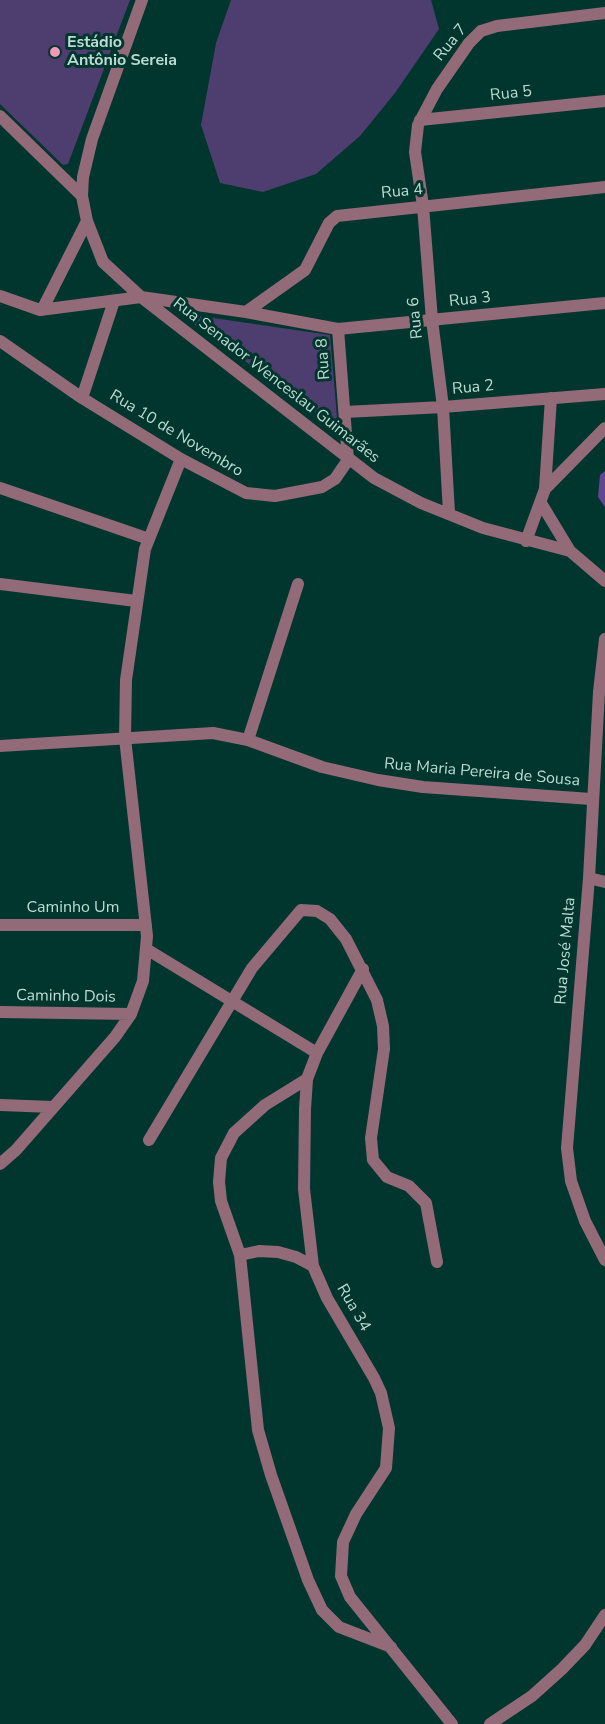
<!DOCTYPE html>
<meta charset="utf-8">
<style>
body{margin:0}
canvas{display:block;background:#00362d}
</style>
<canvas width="605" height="1724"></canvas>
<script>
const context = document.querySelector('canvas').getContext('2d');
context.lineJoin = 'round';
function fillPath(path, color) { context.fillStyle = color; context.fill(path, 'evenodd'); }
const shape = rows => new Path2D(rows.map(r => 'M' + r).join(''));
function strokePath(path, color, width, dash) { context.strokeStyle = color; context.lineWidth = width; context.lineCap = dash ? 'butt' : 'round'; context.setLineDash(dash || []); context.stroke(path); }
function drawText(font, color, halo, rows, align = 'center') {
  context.font = font + ' "Nunito Sans",sans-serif'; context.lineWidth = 6; context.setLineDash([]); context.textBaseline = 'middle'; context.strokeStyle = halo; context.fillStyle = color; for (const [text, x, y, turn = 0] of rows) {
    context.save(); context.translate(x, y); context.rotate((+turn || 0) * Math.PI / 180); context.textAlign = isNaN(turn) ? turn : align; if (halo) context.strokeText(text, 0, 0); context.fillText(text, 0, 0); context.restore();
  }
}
fillPath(shape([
 [0,0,130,0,68,164,63,165,0,104],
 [231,0,431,0,439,29,395,93,360,136,316,174,263,192,220,183,201,125,216,43],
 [179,313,330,335,338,429]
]), '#4e3d6f');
fillPath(shape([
 [605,471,605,507,598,497,600,475]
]), '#614693');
strokePath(shape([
 [142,0,92,139,83,177,82,196,87,221,103,262,141,297,246,312,338,329,605,303],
 [0,116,82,196],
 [420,120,605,101],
 [0,296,40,310,141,297,374,478,421,503,483,528,570,551,605,581],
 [42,310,87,221],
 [246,312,305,270,329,223,337,216,605,187],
 [338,329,348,460],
 [0,341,82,398,181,459,246,493,275,496,322,487,335,479,348,460],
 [82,398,114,301],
 [345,412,443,407,605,394],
 [0,488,149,539],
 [545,489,605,428],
 [541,503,570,551],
 [449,513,443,407,432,320,423,206,415,152,418,125,437,89,469,43,481,31,497,26,605,13],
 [526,541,545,489,551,398],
 [0,584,136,601],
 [605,639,599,692,589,878,567,1148,571,1181,585,1221,605,1260],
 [248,740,298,584],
 [0,746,213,733,248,740,322,767,378,780,423,787,591,799],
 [589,878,605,882],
 [0,925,146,925],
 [148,950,317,1053,307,1079,305,1109,304,1189,313,1266,327,1298,374,1378,381,1393,389,1428,386,1468,356,1514,343,1542,341,1576,350,1597,452,1724],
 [0,1012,131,1014],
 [317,1053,363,969],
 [307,1079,265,1105,234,1133,221,1158,219,1182,221,1201,240,1255,258,1430,271,1475,308,1580,322,1610,339,1627,391,1647],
 [0,1105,53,1107],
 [149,1140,252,968,301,910,317,911,330,919,346,939,377,1000,383,1026,384,1049,371,1138,373,1160,387,1177,409,1186,426,1203,437,1262],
 [0,1164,16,1150,115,1037,131,1014,143,981,147,936,125,738,126,680,145,549,181,459],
 [240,1255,259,1251,278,1252,296,1257,313,1266],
 [490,1724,532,1696,562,1669,585,1645,605,1615]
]), '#936a78', 12);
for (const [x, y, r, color] of [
 [55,52,6,"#f09ab7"]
]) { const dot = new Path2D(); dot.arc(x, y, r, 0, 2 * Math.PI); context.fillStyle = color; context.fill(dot); strokePath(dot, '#00362d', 2); }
drawText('bold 16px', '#bcdbd3', '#00362d', [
 ["Estádio",67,43],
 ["Antônio Sereia",67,61]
], 'left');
drawText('16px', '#bcdbd3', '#00362d', [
 ["Rua 7",451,43,-51],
 ["Rua 5",511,94,-6],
 ["Rua 4",402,192,-5],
 ["Rua 3",470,300,-6],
 ["Rua 6",416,318,-96],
 ["Rua 8",324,359,-94],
 ["Rua Senador Wenceslau Guimarães",276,381,38],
 ["Rua 2",473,388,-5],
 ["Rua 10 de Novembro",176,434,31],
 ["Rua Maria Pereira de Sousa",482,773,5],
 ["Caminho Um",73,908],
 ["Rua José Malta",566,951,-85],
 ["Caminho Dois",66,997,1],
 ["Rua 34",353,1308,60]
]);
</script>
